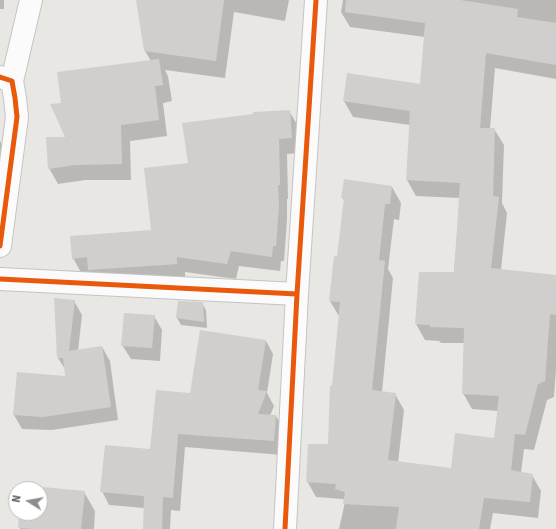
<!DOCTYPE html>
<style>
body{margin:0}
#map{position:relative;width:556px;height:529px;overflow:hidden;background:#e9e7e3;font-family:"Source Sans 3",sans-serif}
canvas{display:block}
.north{position:absolute;left:8px;top:481px;width:40px;height:40px;box-sizing:border-box;background:#fff;border:1px solid #bdbec0;border-radius:50%;rotate:281deg;font-size:11px;font-weight:700;line-height:16px;text-align:center;color:#595d61}
.north::after{content:'';display:block;margin:auto;width:14px;height:18px;background:#8b8d8e;clip-path:polygon(50% 0,100% 100%,50% 72%,0 100%)}
</style>
<div id="map">
<canvas width="556" height="529"></canvas>
<div class="north">N</div>
</div>
<script>
const context = document.querySelector('canvas').getContext('2d');
context.lineJoin = 'round';
function fillPath(path, color) { context.fillStyle = color; context.fill(path, 'evenodd'); }
const shape = rows => new Path2D(rows.map(r => 'M' + r).join(''));
function strokePath(path, color, width, dash) { context.strokeStyle = color; context.lineWidth = width; context.lineCap = dash ? 'butt' : 'round'; context.setLineDash(dash || []); context.stroke(path); }
fillPath(shape([
 [0,0,4,0,4,9,0,9],
 [137,0,289,0,285,21,234,12,225,78,165,70,168,76,172,101,163,103,167,136,130,141,131,180,85,180,58,184,49,168,66,138,63,104,151,61,145,51],
 [343,0,556,0,556,79,495,68,490,129,494,129,504,145,502,203,507,213,501,270,556,276,556,369,554,397,547,400,534,450,524,449,521,473,532,475,541,491,538,518,493,513,490,529,339,529,345,502,343,499,316,497,307,481,329,445,333,387,340,318,330,301,335,257,338,257,345,202,342,197,392,187,401,203,399,220,394,219,388,269,393,278,382,392,395,394,404,410,398,463,452,469,495,439,498,411,472,409,463,393,464,343,441,343,439,341,425,340,416,324,454,273,460,198,416,196,407,180,410,125,353,117,344,101,421,85,425,37,350,27,341,12],
 [289,111,298,126,300,153,287,154,288,199,287,199,287,220,284,261,281,261,280,271,239,266,236,279,185,272,185,279,82,274,73,258,152,230,189,164],
 [0,141,2,144,0,154],
 [74,301,82,315,78,351,102,347,110,361,118,420,52,430,22,429,14,415,67,377,66,371,58,358],
 [202,303,206,310,207,328,181,325,177,318],
 [154,316,162,330,160,361,131,359,122,345],
 [266,341,273,354,267,393,274,406,270,416,276,416,284,430,282,455,185,447,180,511,171,510,170,529,144,529,144,508,109,505,102,491,151,450,191,394],
 [23,486,84,492,95,511,94,529,20,529,20,513,40,513,40,489,23,489]
]), '#0003');
fillPath(shape([
 [136,0,224,0,216,61,144,51],
 [346,0,460,0,518,9,517,17,556,23,556,65,486,53,480,128,495,128,493,196,499,197,491,268,556,275,556,315,550,314,545,381,538,384,525,435,515,434,511,470,533,474,530,502,484,498,479,529,396,529,399,507,343,504,345,492,335,489,336,484,306,482,308,444,328,444,330,385,332,386,340,302,329,301,334,256,337,256,344,198,341,198,344,179,392,186,390,204,385,204,379,260,385,261,372,390,396,393,388,460,451,468,455,433,494,438,499,396,462,394,464,328,430,327,430,325,415,324,419,272,454,272,460,183,406,180,410,111,343,101,347,73,420,84,425,23,345,12],
 [159,59,163,85,155,86,159,120,121,125,122,164,75,165,48,169,46,137,65,137,50,104,61,103,57,72],
 [290,110,292,138,279,139,280,185,278,185,279,205,276,246,273,246,272,257,231,251,227,264,177,257,177,264,88,270,87,257,72,259,70,236,151,230,144,168,188,163,182,123,253,114,253,112],
 [54,298,75,300,69,351,102,346,111,407,43,417,13,415,17,372,65,376,63,358,57,358],
 [178,301,203,302,204,322,176,318],
 [124,313,155,315,152,348,121,346],
 [200,330,266,340,258,390,267,391,258,414,276,415,274,441,178,434,173,498,163,497,162,529,143,529,144,496,100,492,105,445,150,449,156,390,190,393],
 [22,485,85,491,81,529,34,529,18,528,19,513,40,513,40,489,22,489]
]), '#d1cfcd');
const minor = shape([
 [0,77,12,81,15,98,17,117,0,246],
 [12,81,31,0],
 [0,279,297,294],
 [285,529,297,294,316,0]
]);
strokePath(minor, '#c4c4c3', 24);
strokePath(minor, '#fcfbfb', 22);
strokePath(shape([
 [0,77,12,81,15,98,17,117,0,246],
 [0,279,297,294],
 [285,529,297,294,316,0]
]), '#e8590c', 5);
</script>
